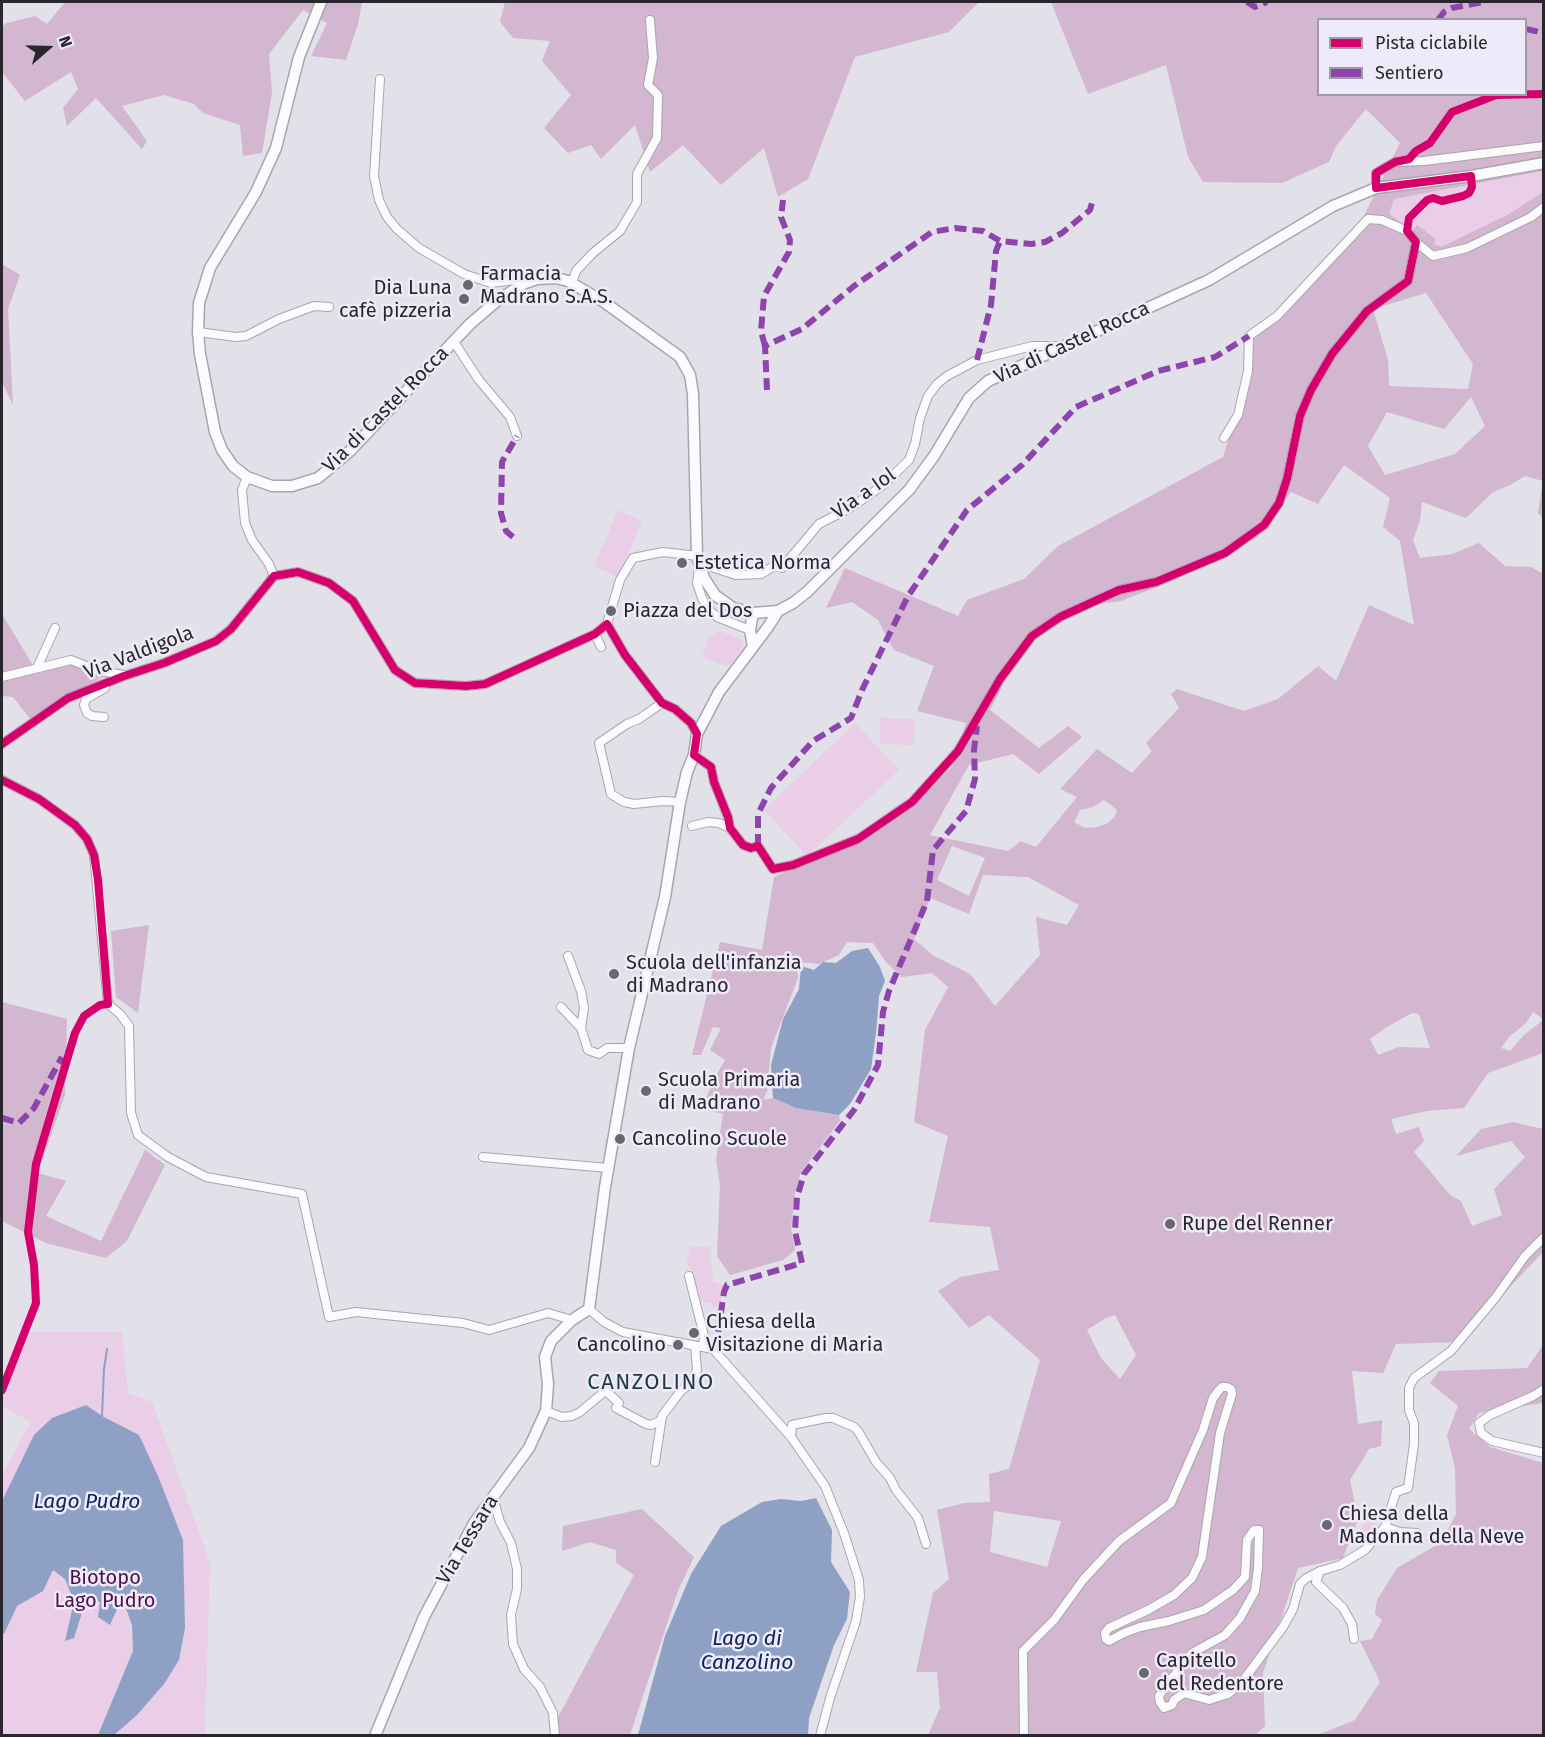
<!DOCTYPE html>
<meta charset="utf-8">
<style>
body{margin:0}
#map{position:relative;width:1545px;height:1737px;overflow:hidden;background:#e2e0e8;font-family:"Fira Sans",sans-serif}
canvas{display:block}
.frame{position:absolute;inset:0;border:3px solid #29272d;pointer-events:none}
.legend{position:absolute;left:1317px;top:18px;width:210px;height:78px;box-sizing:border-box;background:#eeeafa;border:2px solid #9f9ca8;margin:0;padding:8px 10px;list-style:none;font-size:18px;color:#29272d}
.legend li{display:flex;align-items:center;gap:12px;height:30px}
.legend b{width:30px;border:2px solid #9f9ca8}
.north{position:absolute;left:18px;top:18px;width:60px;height:60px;-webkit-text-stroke:4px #eeeafa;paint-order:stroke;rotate:70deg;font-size:16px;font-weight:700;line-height:24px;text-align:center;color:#29272d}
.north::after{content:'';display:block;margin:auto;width:21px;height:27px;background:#29272d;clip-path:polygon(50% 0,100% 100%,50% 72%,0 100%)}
</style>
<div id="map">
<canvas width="1545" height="1737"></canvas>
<div class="frame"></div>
<ul class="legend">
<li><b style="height:8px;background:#d6006c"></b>Pista ciclabile</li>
<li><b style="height:8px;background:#8e44ad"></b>Sentiero</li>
</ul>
<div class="north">N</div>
</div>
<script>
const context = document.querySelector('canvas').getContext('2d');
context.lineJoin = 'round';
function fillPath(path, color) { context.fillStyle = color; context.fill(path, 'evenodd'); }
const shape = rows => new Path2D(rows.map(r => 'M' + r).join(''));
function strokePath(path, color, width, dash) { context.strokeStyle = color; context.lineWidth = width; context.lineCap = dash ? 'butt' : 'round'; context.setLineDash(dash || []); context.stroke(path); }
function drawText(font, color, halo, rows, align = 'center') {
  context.font = font + ' "Fira Sans",sans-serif'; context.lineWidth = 5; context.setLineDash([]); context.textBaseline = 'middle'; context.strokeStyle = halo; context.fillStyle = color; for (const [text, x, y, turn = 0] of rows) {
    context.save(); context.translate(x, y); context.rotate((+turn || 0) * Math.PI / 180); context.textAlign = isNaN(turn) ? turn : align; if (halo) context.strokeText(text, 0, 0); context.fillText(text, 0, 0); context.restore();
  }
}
fillPath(shape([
 [1543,171,1543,192,1509,214,1441,247,1434,244,1436,238,1417,226,1413,231,1389,214,1394,199],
 [618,510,642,521,618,577,594,566],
 [720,631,741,639,744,645,729,667,702,657,709,636],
 [880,718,914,719,914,745,880,744],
 [855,723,899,770,807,856,764,810],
 [690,1246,710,1247,713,1282,724,1285,720,1306,713,1308,711,1302,702,1303,687,1261],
 [29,1332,122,1332,128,1393,152,1402,210,1563,205,1735,2,1735,2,1475,31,1422,2,1406,2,1387],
 [1368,1521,1382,1527,1364,1542,1360,1529]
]), '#eacde6');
fillPath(shape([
 [65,2,362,2,358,24,346,60,311,56,327,23,303,10,269,54,272,93,262,153,243,156,240,125,203,113,194,104,164,95,122,106,147,141,142,149,96,98,67,126,63,108,78,89,71,72,25,101,2,72,2,26,7,23,35,16,47,24],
 [505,2,979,2,949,32,855,57,808,179,778,197,764,148,721,185,683,145,650,172,635,125,601,159,591,145,568,153,544,128,571,95,542,61,550,41,513,38,500,22],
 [1051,2,1543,2,1543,171,1394,199,1389,214,1413,231,1417,225,1436,239,1434,244,1441,247,1509,214,1543,192,1543,518,1538,513,1543,481,1525,476,1510,485,1493,492,1466,518,1422,502,1420,520,1413,540,1420,558,1452,554,1479,543,1505,566,1531,567,1543,574,1543,1019,1533,1012,1526,1023,1509,1037,1501,1048,1510,1051,1524,1035,1543,1020,1543,1053,1488,1073,1464,1108,1427,1111,1391,1119,1396,1134,1419,1127,1424,1141,1414,1152,1450,1195,1461,1201,1472,1226,1502,1215,1494,1189,1525,1157,1511,1141,1456,1156,1481,1129,1513,1122,1543,1129,1543,1252,1458,1342,1396,1344,1383,1373,1352,1371,1358,1424,1382,1420,1381,1446,1369,1449,1350,1480,1358,1519,1343,1558,1298,1568,1263,1673,1265,1726,1254,1736,928,1735,940,1708,937,1672,916,1672,933,1593,949,1579,937,1510,964,1503,990,1502,989,1474,1009,1469,1040,1360,989,1315,969,1328,938,1291,960,1277,999,1270,990,1227,929,1222,948,1136,914,1122,925,1030,948,987,932,973,902,977,886,962,873,943,847,942,839,955,819,964,797,962,798,978,771,1048,767,1091,763,1100,773,1098,796,1108,839,1115,840,1121,801,1172,795,1192,791,1228,795,1250,783,1260,730,1275,717,1256,720,1185,716,1160,723,1114,701,1109,717,1074,725,1060,710,1050,721,1028,713,1027,701,1055,692,1055,720,942,762,950,774,877,851,841,897,806,927,788,951,768,966,723,917,711,934,666,894,650,878,620,852,602,826,608,845,568,958,616,967,600,1024,579,1058,546,1223,457,1246,383,1251,333,1282,310,1359,226,1400,143,1366,109,1336,146,1329,162,1282,183,1203,182,1188,157,1166,65,1088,94],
 [1318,20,1526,20,1526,94,1318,94],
 [1426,293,1473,364,1468,389,1389,386,1388,360,1373,309],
 [1471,397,1485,426,1455,454,1385,475,1368,446,1387,412,1444,429],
 [1344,465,1390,498,1383,527,1400,541,1414,625,1369,605,1336,681,1318,666,1278,699,1244,711,1177,689,1171,694,1179,708,1146,743,1152,751,1132,773,1097,749,1060,789,1077,797,1036,847,1021,841,1008,851,930,835,969,765,1013,754,1039,774,1082,737,1068,726,1039,748,990,710,1027,638,1070,608,1121,601,1170,582,1257,537,1291,492,1318,504],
 [1104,800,1117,810,1115,816,1108,823,1098,827,1085,828,1074,822,1080,810,1093,807],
 [952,846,985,858,969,896,937,880],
 [983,875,1028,877,1079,905,1067,925,1036,917,1040,955,995,1006,970,974,934,956,914,939,930,898,969,914],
 [1412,1013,1419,1014,1430,1048,1399,1047,1378,1055,1370,1039,1385,1028],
 [1115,1315,1136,1355,1120,1379,1101,1358,1087,1330,1106,1318],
 [994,1511,1061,1521,1047,1567,990,1552],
 [2,264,20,275,8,309,13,405,2,382],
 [2,614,37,672,70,662,104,676,32,721,13,697,2,696],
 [149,925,138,1013,116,997,111,931],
 [2,1002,67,1019,65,1095,38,1173,66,1181,46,1216,101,1241,145,1150,165,1165,127,1241,106,1258,46,1243,2,1221],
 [1543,1345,1543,1403,1479,1413,1469,1429,1490,1447,1543,1463,1543,1735,1315,1736,1355,1720,1380,1682,1360,1641,1372,1639,1382,1620,1375,1614,1377,1600,1397,1568,1442,1542,1456,1514,1455,1468,1447,1435,1458,1406,1430,1383,1439,1371,1527,1368],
 [642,1509,694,1557,678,1591,630,1735,557,1735,556,1721,634,1575,616,1563,616,1550,590,1542,562,1551,563,1526]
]), '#d3b6cf');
fillPath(shape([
 [868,948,880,967,885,981,879,996,876,1033,871,1069,850,1104,839,1115,796,1108,773,1098,771,1065,783,1019,799,989,801,966,814,970,823,962,836,963,852,951],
 [86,1405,102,1416,139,1435,158,1476,183,1540,185,1628,179,1660,164,1684,137,1715,114,1735,98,1735,133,1651,132,1625,124,1603,118,1607,110,1625,98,1617,100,1602,86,1600,74,1638,65,1641,74,1602,65,1579,53,1570,43,1591,17,1606,4,1634,2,1633,2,1501,34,1435,52,1418],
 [816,1498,832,1530,831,1562,850,1592,847,1619,834,1645,809,1718,808,1735,638,1735,665,1636,691,1574,721,1526,762,1502,781,1499,801,1501]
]), '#8ea0c4');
strokePath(shape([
 [102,1416,104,1369,107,1349]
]), '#8ea0c4', 2);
const minor = shape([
 [380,79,374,176,379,200,387,217,397,229,419,248,464,274,491,283,515,280,525,283],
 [1376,188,1376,173,1395,162,1424,161,1544,146],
 [572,283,576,271,593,253,620,231,637,202,637,174,657,138,658,95,648,85,653,58,650,20],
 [198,332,236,337,246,336,279,319,314,306,329,307],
 [454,342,479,380,510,417,517,436],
 [1224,438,1238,415,1248,371,1249,336,1277,316,1368,219,1382,220,1407,231,1416,242,1433,256,1467,248,1531,217,1544,207],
 [247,477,242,490,245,523,252,540,269,564,274,576],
 [699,567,697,583,702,598,708,609,717,617,750,630],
 [274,576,298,572,329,583,353,601,395,670,415,683,466,686,485,684,595,634,607,624,620,580,633,558,663,552,689,555,697,556,711,567,736,575,761,574,774,566,782,568,819,524,850,508,882,486,909,460,915,444,920,418,928,396,937,384,947,376,977,360,1032,346,1063,346],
 [607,624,625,655,662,703,675,709,691,723,697,734],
 [595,634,601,647],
 [37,668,55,628],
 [2,677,71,660,96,670,123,675],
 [662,703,639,719,627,724,599,743,611,794,624,802,634,804,663,801,680,802],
 [104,717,92,716,87,713,84,705,86,699,105,688],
 [2,744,68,698,124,676,164,663,216,641,231,629,274,576],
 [694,755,711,767,714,782,728,817,730,828,743,845,751,848,758,846,773,869,793,865,858,839,912,802,958,751,1000,679,1032,636,1060,617,1119,590,1156,582,1225,553,1264,525,1279,503,1287,479,1300,416,1311,390,1332,354,1367,311,1408,281,1416,242],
 [2,780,39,799,75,825,87,839,94,855,108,1004,120,1014,129,1026,131,1113,138,1135,168,1157,206,1177,302,1194,329,1317,356,1312,463,1323,489,1330,548,1313,572,1320],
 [692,826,708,822,719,823,730,828],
 [568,956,581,991,584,1008,581,1028,588,1050,599,1054,607,1048,629,1048],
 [561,1007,581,1028],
 [483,1157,608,1168],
 [689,1276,704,1336,703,1347],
 [589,1309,604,1322,623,1332,713,1349,791,1437,825,1486,844,1533,859,1580,860,1597,856,1621,830,1698,820,1736],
 [1544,1389,1533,1396,1490,1415,1479,1423,1481,1433,1492,1441,1544,1453],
 [546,1411,562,1417,572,1416,580,1412,604,1392,607,1392,619,1403,616,1408,646,1424,651,1425,660,1421],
 [791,1437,792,1425,826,1418,833,1418,854,1427,858,1431,876,1462,890,1478,896,1490,918,1518,926,1544],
 [655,1462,662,1416,680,1392,691,1382,697,1370,695,1346],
 [493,1497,500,1522,511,1543,517,1569,517,1589,511,1615,513,1644,524,1669,540,1687,553,1713,555,1736],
 [1385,1527,1400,1532,1417,1533],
 [1320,1571,1316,1582,1343,1608,1352,1624,1354,1639],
 [1024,1736,1023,1651,1054,1620,1083,1580,1119,1541,1171,1503,1203,1430,1213,1398,1219,1390,1222,1387,1227,1387,1231,1389,1232,1394,1220,1433,1202,1557,1192,1578,1174,1595,1148,1610,1109,1628,1105,1633,1106,1639,1109,1641,1124,1633,1140,1627,1169,1621,1204,1610,1233,1590,1245,1577,1247,1540,1254,1530,1259,1530,1258,1568,1255,1591,1240,1618,1225,1635,1192,1653,1168,1683,1159,1696,1160,1702,1164,1708,1172,1705,1174,1700,1184,1693,1209,1700,1228,1694,1242,1682,1283,1627,1293,1609,1300,1584,1305,1579,1320,1571,1340,1565,1365,1550,1385,1527,1396,1492,1408,1488,1414,1444,1414,1423,1409,1410,1409,1388,1414,1378,1451,1351,1496,1297,1525,1256,1544,1237]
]);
const tertiary = shape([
 [753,613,750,630,753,647],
 [375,1736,424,1617,474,1523,529,1448,540,1424,546,1411,548,1384,545,1357,551,1341,572,1320,589,1309,605,1187,629,1048,665,897,680,802,687,772,694,755,697,734,719,692,768,627,778,611]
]);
const secondary = shape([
 [321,2,299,57,276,148,256,192,210,268,199,303,198,332,200,354,215,432,222,450,233,466,247,477,272,486,292,486,318,478,350,451,470,324,498,300,525,283,537,279,556,278,568,281,604,302,680,357,690,375,693,394,697,556,704,578,715,595,733,608,753,613,778,611,793,603,807,592,909,490,934,456,969,398,988,381,1209,280,1333,206,1376,188,1471,176,1544,163]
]);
strokePath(minor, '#a8a6ac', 10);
strokePath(tertiary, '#a8a6ac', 13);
strokePath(secondary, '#a8a6ac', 13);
strokePath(minor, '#fbfafc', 8);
strokePath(tertiary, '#fbfafc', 10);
strokePath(secondary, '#fbfafc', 10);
strokePath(shape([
 [1247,2,1255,7,1267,2],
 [1438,20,1444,12,1452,8,1483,2],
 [1526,29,1544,33],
 [765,346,761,331,764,296,789,252,790,240,781,217,783,200],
 [977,360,991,305,996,251,1000,241],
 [767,390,765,346,802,329,854,286,932,232,955,228,983,231,1000,241,1031,244,1045,242,1062,233,1090,210,1093,199],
 [513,537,506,531,501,513,502,462,517,436],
 [758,846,758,814,771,788,813,741,851,718,862,690,908,596,967,510,1022,465,1076,407,1158,371,1215,357,1249,336],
 [2,1118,19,1123,34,1108,62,1057],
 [713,1349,718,1333,724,1292,727,1285,802,1263,795,1231,797,1197,804,1174,854,1110,878,1065,883,1012,889,991,927,901,933,850,966,811,975,779,974,750,977,726]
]), '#8e44ad', 6, [12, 6]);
strokePath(shape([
 [2,744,68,698,124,676,164,663,216,641,231,629,274,576,298,572,329,583,353,601,395,670,415,683,466,686,485,684,595,634,607,624,625,655,662,703,675,709,691,723,697,734,694,755,711,767,714,782,728,817,730,828,743,845,751,848,758,846,773,869,793,865,858,839,912,802,958,751,1000,679,1032,636,1060,617,1119,590,1156,582,1225,553,1264,525,1279,503,1287,479,1300,416,1311,390,1332,354,1367,311,1408,281,1416,242,1407,231,1409,218,1427,200,1433,198,1442,201,1463,196,1469,193,1472,187,1471,176,1376,188,1376,173,1395,162,1409,159,1416,151,1430,143,1452,112,1496,95,1544,94],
 [2,780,39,799,75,825,87,839,94,855,98,880,108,1004,100,1005,84,1016,75,1033,36,1164,28,1232,34,1265,36,1303,2,1390]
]), '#d6006c', 8);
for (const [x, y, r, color] of [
 [468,285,6,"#6a686e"],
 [464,299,6,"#6a686e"],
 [682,563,6,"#6a686e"],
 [611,611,6,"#6a686e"],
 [614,974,6,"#6a686e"],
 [646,1091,6,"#6a686e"],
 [620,1139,6,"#6a686e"],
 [1170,1224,6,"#6a686e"],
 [694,1333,6,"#6a686e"],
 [678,1345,6,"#6a686e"],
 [1327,1525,6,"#6a686e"],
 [1144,1673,6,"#6a686e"]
]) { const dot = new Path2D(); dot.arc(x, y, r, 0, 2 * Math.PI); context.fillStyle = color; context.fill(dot); strokePath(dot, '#eeeafa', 2); }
drawText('20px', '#29272d', '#eeeafa', [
 ["Farmacia",480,274],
 ["Madrano S.A.S.",480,297],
 ["Dia Luna",452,288,"right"],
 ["cafè pizzeria",452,311,"right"],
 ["Estetica Norma",694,563],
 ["Piazza del Dos",623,611],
 ["Scuola dell'infanzia",626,963],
 ["di Madrano",626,986],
 ["Scuola Primaria",658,1080],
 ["di Madrano",658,1103],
 ["Cancolino Scuole",632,1139],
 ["Rupe del Renner",1182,1224],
 ["Chiesa della",706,1322],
 ["Visitazione di Maria",706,1345],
 ["Cancolino",666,1345,"right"],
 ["Chiesa della",1339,1514],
 ["Madonna della Neve",1339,1537],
 ["Capitello",1156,1661],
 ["del Redentore",1156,1684]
], 'left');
drawText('20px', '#29272d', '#eeeafa', [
 ["Via di Castel Rocca",1072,343,-25],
 ["Via di Castel Rocca",386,410,-45],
 ["Via a Iol",864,494,-35],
 ["Via Valdigola",139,653,-21],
 ["Via Tessara",468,1540,-59]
]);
drawText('20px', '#4c1144', '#eeeafa', [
 ["Biotopo",105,1578],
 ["Lago Pudro",105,1601]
]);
drawText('italic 21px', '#092660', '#eeeafa', [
 ["Lago Pudro",87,1502],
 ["Lago di",747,1639],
 ["Canzolino",747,1663]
]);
context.letterSpacing = '1.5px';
drawText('22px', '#1b3c41', '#eeeafa', [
 ["CANZOLINO",651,1383]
]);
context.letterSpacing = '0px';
</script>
